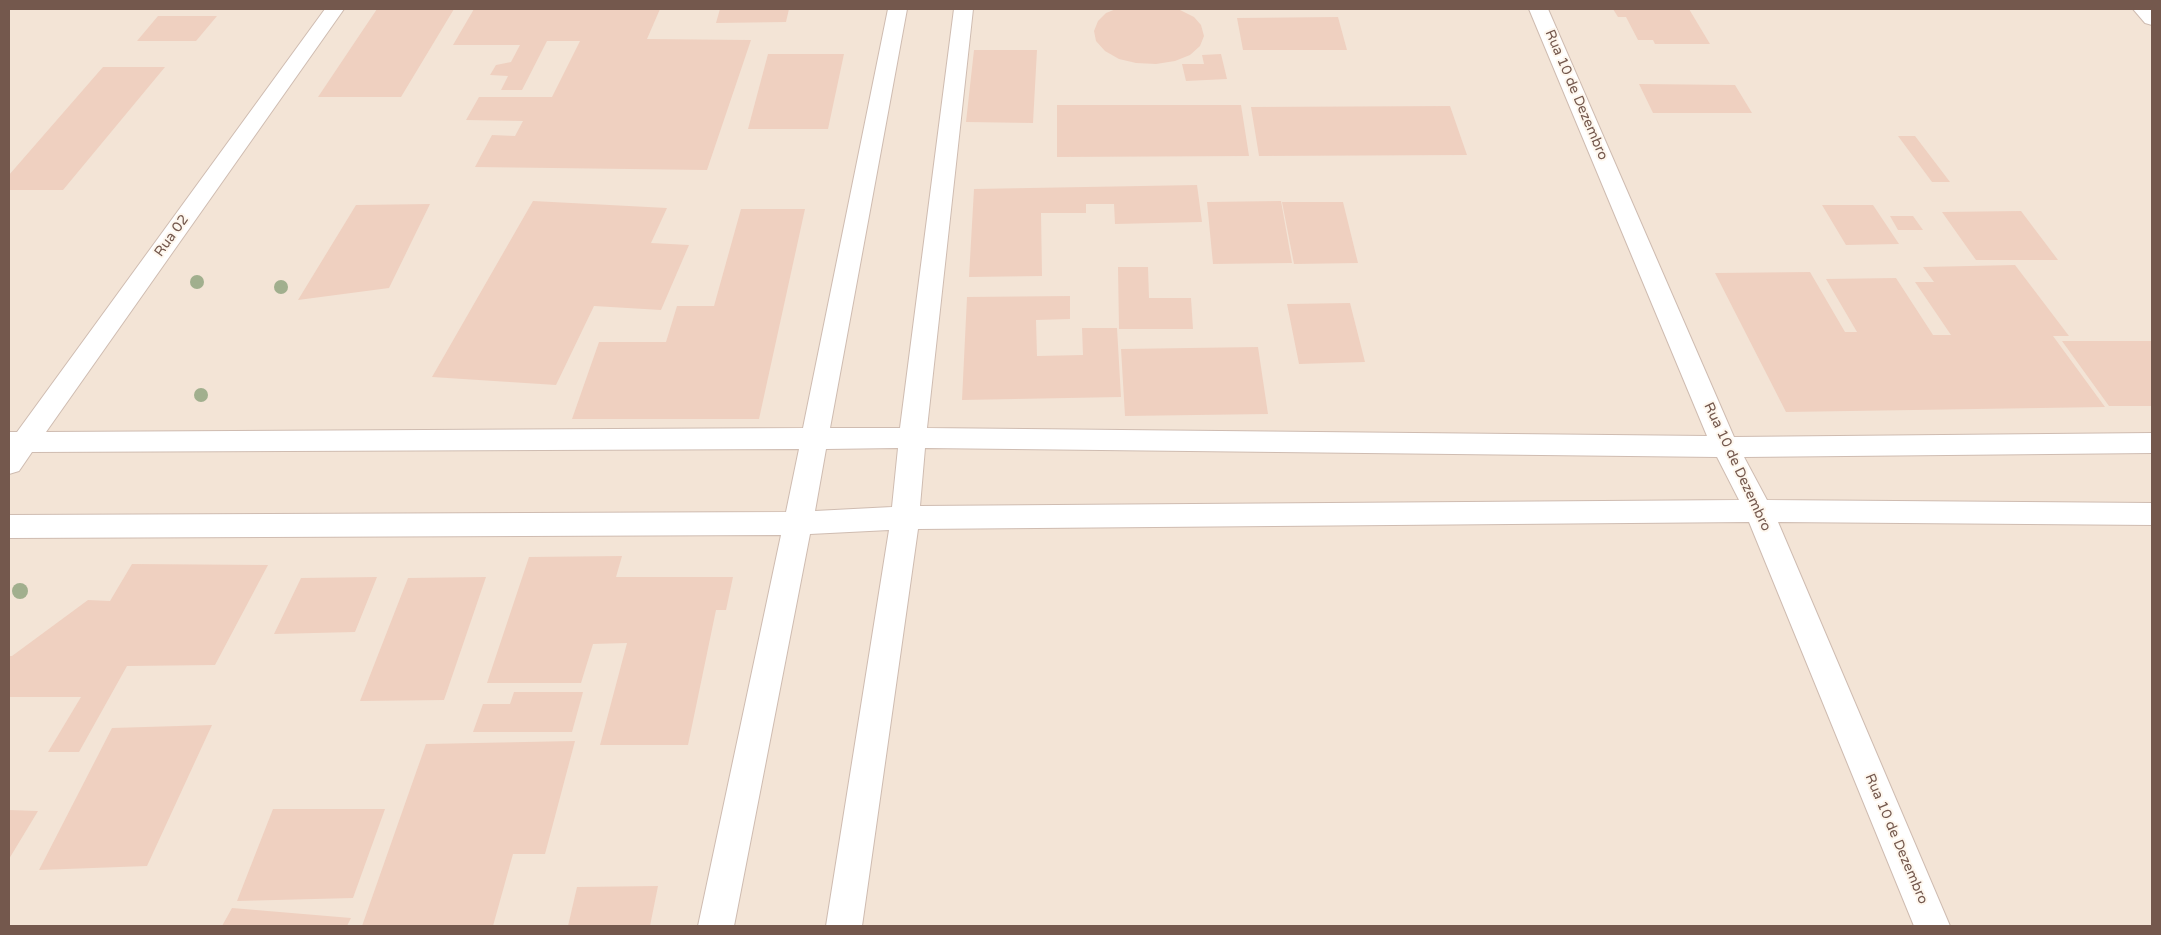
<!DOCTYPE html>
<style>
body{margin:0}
#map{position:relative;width:2161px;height:935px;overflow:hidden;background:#fbf2e7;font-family:"Varela Round",sans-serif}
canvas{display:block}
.frame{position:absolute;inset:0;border:10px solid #74584d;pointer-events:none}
</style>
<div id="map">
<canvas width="2161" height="935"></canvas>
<div class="frame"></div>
</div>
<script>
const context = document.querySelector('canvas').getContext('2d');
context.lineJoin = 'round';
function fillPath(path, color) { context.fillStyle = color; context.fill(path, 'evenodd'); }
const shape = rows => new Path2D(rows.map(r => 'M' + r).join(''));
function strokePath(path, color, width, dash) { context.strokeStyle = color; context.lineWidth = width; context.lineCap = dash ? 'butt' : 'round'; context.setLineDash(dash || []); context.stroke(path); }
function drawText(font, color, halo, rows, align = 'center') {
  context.font = font + ' "Varela Round",sans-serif'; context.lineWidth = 4; context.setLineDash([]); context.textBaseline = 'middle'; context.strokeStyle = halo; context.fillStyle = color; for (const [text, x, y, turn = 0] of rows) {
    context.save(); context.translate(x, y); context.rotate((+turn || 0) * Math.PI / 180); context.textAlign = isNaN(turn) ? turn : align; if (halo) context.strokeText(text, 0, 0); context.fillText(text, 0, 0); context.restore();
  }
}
fillPath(shape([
 [9,9,2152,9,2152,926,9,926]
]), '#f3e4d6');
fillPath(shape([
 [377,9,454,9,401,97,318,97],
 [474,9,660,9,647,39,751,40,707,170,475,167,492,135,515,136,523,121,466,120,479,97,552,97,580,41,547,41,522,90,501,90,508,76,490,75,496,65,511,62,520,45,453,45],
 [720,9,789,9,786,22,716,23],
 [1116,9,1178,9,1194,17,1201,25,1204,36,1200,46,1190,55,1175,61,1156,64,1136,63,1119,59,1105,51,1096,41,1094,31,1098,21,1106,13],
 [1613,9,1689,9,1710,44,1655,44,1653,40,1638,40,1626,17,1618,17],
 [158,16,217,16,196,41,137,41],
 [1338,17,1347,50,1243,50,1237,18],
 [974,50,1037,50,1033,123,966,122],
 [768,54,844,54,828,129,748,129],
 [1221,54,1227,79,1186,81,1182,64,1204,64,1202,55],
 [103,67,165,67,63,190,9,190,9,175],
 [1639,84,1735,85,1752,113,1653,113],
 [1057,105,1241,105,1249,156,1057,157],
 [1450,106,1467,155,1259,156,1251,107],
 [1898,136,1915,136,1950,182,1932,182],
 [1197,185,1202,222,1115,224,1114,204,1086,204,1086,213,1041,213,1042,276,969,277,974,189],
 [533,201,667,208,651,243,689,245,661,310,594,306,556,385,432,377],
 [1281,201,1292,263,1213,264,1207,202],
 [1282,202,1343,202,1358,263,1294,264],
 [430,204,389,288,298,300,356,205],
 [1822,205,1873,205,1899,244,1846,245],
 [741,209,805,209,759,419,572,419,599,342,666,342,677,306,714,306],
 [2021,211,2058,260,1976,260,1942,212],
 [1890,216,1913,216,1923,230,1898,230],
 [2015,265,2069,336,2053,336,2105,407,1786,412,1715,273,1810,272,1845,332,1857,332,1826,279,1896,278,1933,335,1951,335,1915,282,1934,282,1923,267],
 [1118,267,1148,267,1149,298,1191,298,1193,329,1119,329],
 [1070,296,1070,319,1036,320,1037,356,1083,355,1082,328,1117,328,1121,397,962,400,967,297],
 [1350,303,1365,362,1299,364,1287,304],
 [2062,341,2152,341,2152,406,2109,406],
 [1258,347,1268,414,1125,416,1121,349],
 [622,556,616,577,733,577,726,610,716,610,688,745,600,745,627,643,593,644,581,683,487,683,529,557],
 [132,564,268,565,215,665,127,666,79,752,48,752,81,697,9,697,9,656,12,656,88,600,110,601],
 [377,577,355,632,274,634,301,578],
 [486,577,444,700,360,701,408,578],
 [514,692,583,692,572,732,473,732,483,704,510,704],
 [212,725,147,866,39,870,112,728],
 [575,741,545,854,513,854,493,926,362,926,426,744],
 [273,809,385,809,353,898,237,901],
 [9,810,38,811,9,859],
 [658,886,650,926,568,926,577,887],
 [232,908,351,918,347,926,222,926]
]), '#efd0c0');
const minor = shape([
 [325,9,344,9,46,432,803,428,888,9,907,9,830,428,900,428,954,9,973,9,927,428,1707,436,1529,9,1548,9,1734,437,2152,433,2152,453,1744,457,1767,500,2152,503,2152,525,1778,522,1950,926,1914,926,1749,522,918,529,862,926,826,926,889,530,810,534,734,926,698,926,781,535,9,538,9,515,786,512,799,449,32,452,19,471,9,474,9,432,17,432,325,9],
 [898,448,892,507,815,511,826,449,898,448],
 [925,448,1717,457,1739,500,920,506,925,448],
 [2133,9,2152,9,2152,25,2145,23,2133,9]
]);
strokePath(minor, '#cfbcb1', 2);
fillPath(minor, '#fff');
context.fillStyle = '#a1af8e';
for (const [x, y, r] of [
 [197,282,7],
 [281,287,7],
 [201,395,7],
 [20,591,8]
]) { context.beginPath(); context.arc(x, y, r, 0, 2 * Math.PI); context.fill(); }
drawText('14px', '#74584d', '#fef7ee', [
 ["Rua 10 de Dezembro",1576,95,67],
 ["Rua 02",172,236,-54],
 ["Rua 10 de Dezembro",1737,467,65],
 ["Rua 10 de Dezembro",1896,839,67]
]);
</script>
